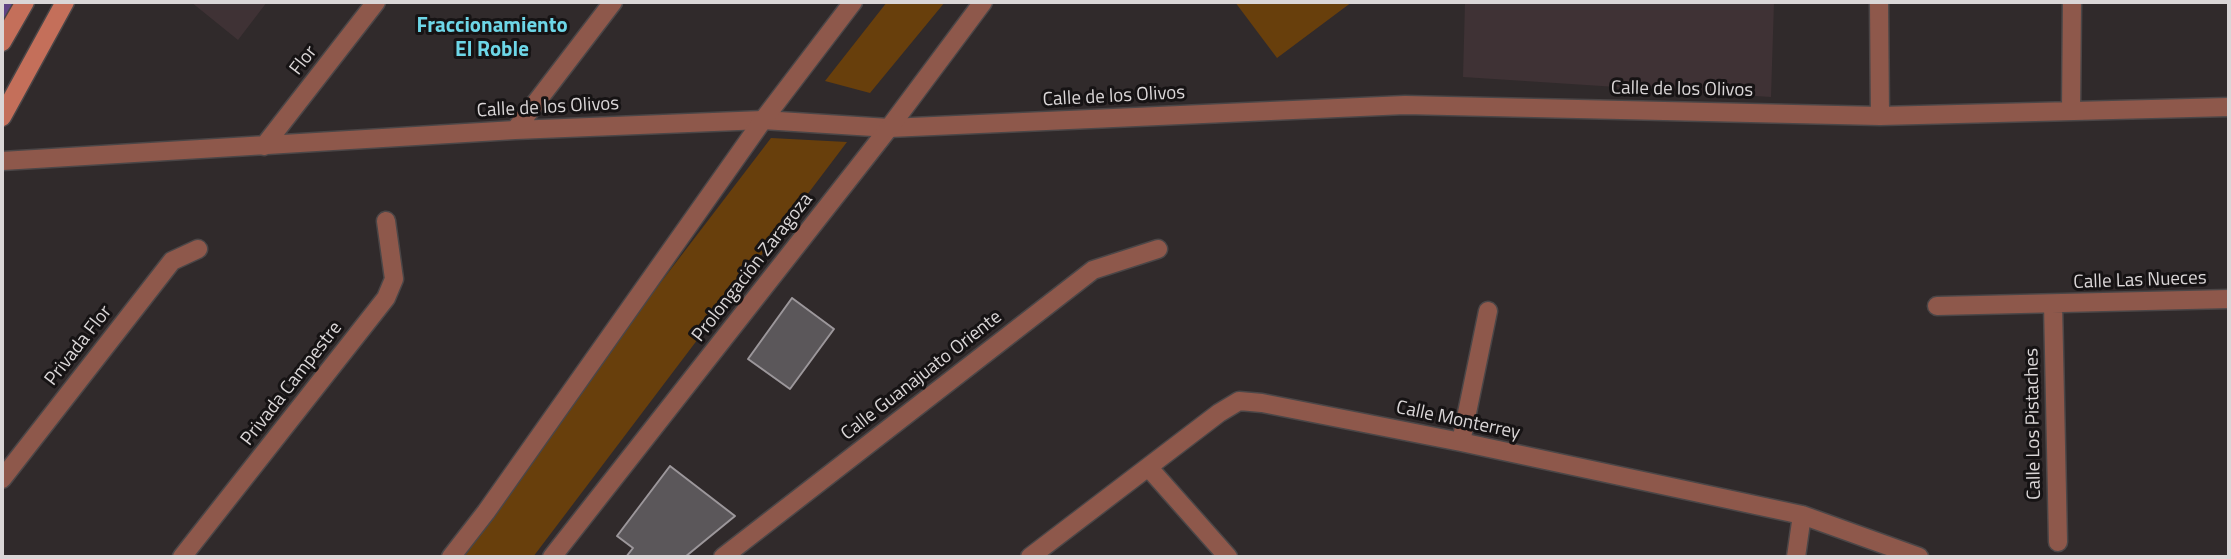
<!DOCTYPE html>
<meta charset="utf-8">
<style>
body{margin:0}
#map{position:relative;width:2231px;height:559px;overflow:hidden;background:#302a2b;font-family:"Titillium Web",sans-serif}
canvas{display:block}
.frame{position:absolute;inset:0;border:4px solid #dad6d7;pointer-events:none}
</style>
<div id="map">
<canvas width="2231" height="559"></canvas>
<div class="frame"></div>
</div>
<script>
const context = document.querySelector('canvas').getContext('2d');
context.lineJoin = 'round';
function fillPath(path, color) { context.fillStyle = color; context.fill(path, 'evenodd'); }
const shape = rows => new Path2D(rows.map(r => 'M' + r).join(''));
function strokePath(path, color, width, dash) { context.strokeStyle = color; context.lineWidth = width; context.lineCap = dash ? 'butt' : 'round'; context.setLineDash(dash || []); context.stroke(path); }
function drawText(font, color, halo, rows, align = 'center') {
  context.font = font + ' "Titillium Web",sans-serif'; context.lineWidth = 6; context.setLineDash([]); context.textBaseline = 'middle'; context.strokeStyle = halo; context.fillStyle = color; for (const [text, x, y, turn = 0] of rows) {
    context.save(); context.translate(x, y); context.rotate((+turn || 0) * Math.PI / 180); context.textAlign = isNaN(turn) ? turn : align; if (halo) context.strokeText(text, 0, 0); context.fillText(text, 0, 0); context.restore();
  }
}
fillPath(shape([
 [191,2,267,2,238,40],
 [1465,2,1774,2,1771,97,1463,77]
]), '#3f3235');
fillPath(shape([
 [887,2,945,2,870,93,825,81],
 [1235,2,1352,2,1277,58],
 [771,138,847,142,533,557,451,557]
]), '#683f0c');
strokePath(shape([
 [2,9,5,2]
]), '#5f4384', 33);
const building = shape([
 [792,298,834,329,790,389,748,359,792,298],
 [670,466,735,516,685,557,626,557,633,548,617,536,670,466]
]);
fillPath(building, '#5b575a');
strokePath(building, '#9c979b', 2);
const minor = shape([
 [1879,2,1880,116],
 [2071,111,2072,2],
 [515,130,613,2],
 [264,146,376,2],
 [2,161,515,130,763,120,889,128,1405,105,1880,116,2229,107],
 [2053,304,2058,542],
 [1937,306,2229,299],
 [1461,442,1488,311],
 [1149,468,1228,557],
 [2,479,172,261,198,249],
 [182,557,386,298,394,279,386,221],
 [723,557,1093,270,1158,249],
 [1030,557,1219,413,1239,401,1262,403,1461,442,1802,515,1919,557],
 [1796,557,1802,515]
]);
const tertiary = shape([
 [451,557,486,512,763,120,853,2],
 [552,557,889,128,983,2]
]);
const secondary = shape([
 [2,42,25,2],
 [2,117,65,2]
]);
strokePath(minor, '#4b4647', 21);
strokePath(tertiary, '#4b4647', 21);
strokePath(secondary, '#4b4647', 21);
strokePath(minor, '#8e584b', 18);
strokePath(tertiary, '#8e584b', 18);
strokePath(secondary, '#c46f5a', 18);
drawText('19px', '#dad6d7', '#161314', [
 ["Flor",304,61,-52],
 ["Calle de los Olivos",1682,90,1],
 ["Calle de los Olivos",1114,97,-3],
 ["Calle de los Olivos",548,108,-3],
 ["Prolongación Zaragoza",753,268,-52],
 ["Calle Las Nueces",2140,281,-2],
 ["Privada Flor",79,346,-52],
 ["Calle Guanajuato Oriente",922,376,-38],
 ["Privada Campestre",292,384,-52],
 ["Calle Monterrey",1458,421,12],
 ["Calle Los Pistaches",2034,424,-91]
]);
drawText('bold 21px', '#6dd6e7', '#161314', [
 ["Fraccionamiento",492,27],
 ["El Roble",492,51]
]);
</script>
